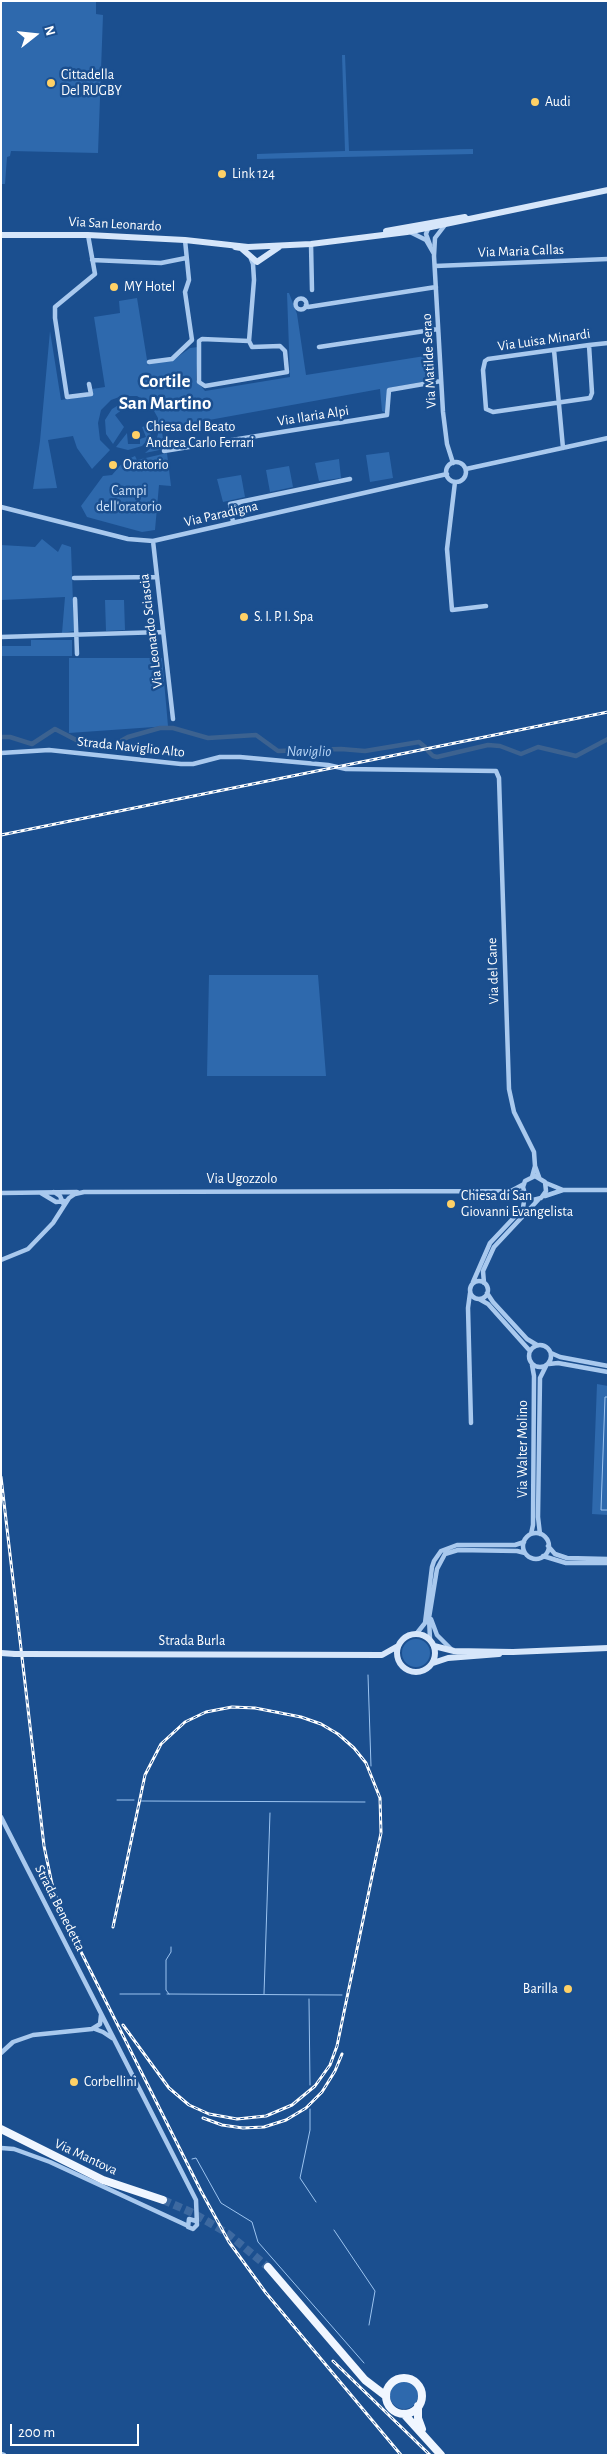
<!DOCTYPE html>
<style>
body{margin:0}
#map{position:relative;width:609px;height:2456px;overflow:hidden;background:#1b4f8f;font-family:"Alegreya Sans",sans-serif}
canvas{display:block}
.frame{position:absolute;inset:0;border:2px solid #fff;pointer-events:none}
.north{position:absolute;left:10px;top:10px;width:50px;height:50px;-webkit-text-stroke:4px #1b4f8f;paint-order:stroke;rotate:74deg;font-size:14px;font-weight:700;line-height:20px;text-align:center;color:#fff}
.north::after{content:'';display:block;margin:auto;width:18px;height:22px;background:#fff;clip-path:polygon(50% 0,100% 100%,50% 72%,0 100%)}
.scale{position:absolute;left:10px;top:2424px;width:129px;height:22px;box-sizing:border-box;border:2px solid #fff;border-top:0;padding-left:6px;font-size:15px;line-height:18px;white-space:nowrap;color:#fff;-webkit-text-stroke:4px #1b4f8f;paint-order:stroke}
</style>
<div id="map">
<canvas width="609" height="2456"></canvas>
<div class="frame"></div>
<div class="north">N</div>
<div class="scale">200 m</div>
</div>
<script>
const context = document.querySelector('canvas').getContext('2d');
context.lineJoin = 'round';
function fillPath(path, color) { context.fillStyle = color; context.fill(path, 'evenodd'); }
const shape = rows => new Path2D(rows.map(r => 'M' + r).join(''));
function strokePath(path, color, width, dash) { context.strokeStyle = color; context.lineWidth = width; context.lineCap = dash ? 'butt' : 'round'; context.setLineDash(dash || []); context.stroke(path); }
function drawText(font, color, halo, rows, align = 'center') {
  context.font = font + ' "Alegreya Sans",sans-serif'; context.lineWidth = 5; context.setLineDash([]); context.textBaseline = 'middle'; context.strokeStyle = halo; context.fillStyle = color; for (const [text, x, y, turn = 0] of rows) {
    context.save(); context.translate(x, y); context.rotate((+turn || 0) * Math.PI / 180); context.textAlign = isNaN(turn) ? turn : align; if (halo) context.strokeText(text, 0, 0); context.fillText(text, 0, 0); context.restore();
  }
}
fillPath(shape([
 [1,1,96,1,96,14,103,15,98,153,11,151,10,156,7,157,5,184,1,184],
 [342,55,345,55,349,151,473,149,473,154,257,159,257,154,345,151],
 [287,293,289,293,297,314,306,375,431,355,433,380,388,388,386,413,382,411,380,389,198,422,198,426,162,431,164,449,145,453,155,444,158,434,158,418,150,404,137,396,122,396,111,400,101,410,98,423,100,440,110,450,92,469,77,448,73,436,48,440,57,488,33,489,40,441,50,331,61,400,92,395,92,389,105,387,94,317,120,313,119,301,137,298,148,366,149,362,172,361,190,348,198,347,196,380,205,391,290,377],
 [122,403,123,409,115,415,124,427,113,444,106,434,105,420,112,409],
 [152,424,150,437,142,446,128,450,116,447,127,433,128,444,140,444,140,439,146,437,142,427],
 [389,452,393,478,370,482,366,455],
 [167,453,171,486,159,485,155,530,142,532,87,517,81,506,103,476,112,475,124,461,135,456,137,460],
 [339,459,341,478,319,481,315,463],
 [289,466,293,487,270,492,266,470],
 [241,475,245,497,223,502,217,479],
 [42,539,58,552,62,544,71,547,74,631,62,633,65,597,1,600,1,545,35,547],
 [105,600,124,600,125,630,106,631],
 [31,640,72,640,72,656,1,656,1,646,31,646],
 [69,658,162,658,168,726,69,733],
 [209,975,318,975,326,1076,207,1076],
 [597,1384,608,1386,608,1515,592,1514],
 '402 1653a14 14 0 1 1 28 0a14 14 0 1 1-28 0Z',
 '390 2395a14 14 0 1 1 28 0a14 14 0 1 1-28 0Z'
]), '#2e69ad');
strokePath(shape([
 [608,1397,605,1397,601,1510,608,1510],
 [368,1675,371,1766],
 [117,1800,134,1800],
 [140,1801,365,1802],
 [120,1994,160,1994],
 [167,1994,342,1995],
 [169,1994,166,1990,166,1960,171,1952,171,1947],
 [264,1994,270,1813],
 [309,1999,310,2085],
 [310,2109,310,2130,300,2178,316,2202],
 [192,2159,196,2158,221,2203,252,2222,258,2242,364,2363],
 [334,2230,375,2291,369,2325]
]), '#9cc4f0', 1);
strokePath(shape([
 [1,737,10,737,32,744,55,729,82,743,95,747,108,748,128,737,160,728,173,728,208,738,256,735,278,751,341,749,365,751,419,742,425,747],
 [428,751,433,756,437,757,488,745,500,746,521,754,538,747,576,756,608,739]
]), '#3c6290', 4.5);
strokePath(shape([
 [163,2200,193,2213,227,2233,268,2267]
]), '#3d69a0', 8, [8, 4]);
strokePath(shape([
 [445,225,435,238,434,256,443,412,447,444,453,463],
 [429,226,426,234,430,245],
 [410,232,426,240,434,254],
 [88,235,95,274,55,307,55,318,67,397,91,394,89,384],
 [311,244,312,290],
 [92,260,161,263,186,258],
 [435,266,608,259],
 '295.5 304a5.5 5.5 0 1 1 11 0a5.5 5.5 0 1 1-11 0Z',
 [306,305,308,307,436,287],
 [249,341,202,339,199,341,199,382,205,386,287,372,285,351,280,346,252,347,249,341,254,280,253,264,251,259],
 [589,345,592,393,590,398,493,412,486,409,483,370,485,361,488,359,589,345,608,343],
 [319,347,438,329],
 [554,350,563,448],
 [149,362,172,359,192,340,185,292,189,280,185,240],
 [164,451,387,415,389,390,441,381],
 '446 472a10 10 0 1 1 20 0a10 10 0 1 1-20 0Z',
 [466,469,608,438],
 [455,482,447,549,452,610,486,606],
 [238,503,243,520],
 [1,507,128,539,153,541,447,474],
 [233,522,230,504,350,479],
 [153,541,173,719],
 [74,578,156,577],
 [75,599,77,654],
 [1,637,162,632],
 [1,753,49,750,181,764,193,764,220,757,240,757,328,765,346,769,496,771,499,778,509,1089,514,1112,534,1152,535,1166],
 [532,1177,535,1166,539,1177],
 [524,1184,511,1191,524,1193],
 [563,1190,608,1190],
 [54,1192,60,1196,64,1205],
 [1,1193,77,1192],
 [41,1193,56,1202,66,1201],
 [545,1196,563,1190,546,1183],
 [1,1260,28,1249,53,1223,69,1198,75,1194,84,1192,511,1191],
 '470 1290a9 9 0 1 1 18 0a9 9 0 1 1-18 0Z',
 [473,1282,490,1243,523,1208,525,1194,523,1187,525,1181,535,1176,545,1182,546,1191,541,1198,533,1200,525,1194],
 [484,1283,483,1271,494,1247,538,1200],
 [470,1293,468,1308,471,1423],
 [487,1293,493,1302,527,1339,537,1345],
 [479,1299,488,1304,530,1351],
 '529 1356a11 11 0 1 1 22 0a11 11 0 1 1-22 0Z',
 [551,1353,560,1357,608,1366],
 [549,1364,558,1363,608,1372],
 '523 1546a13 13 0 1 1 26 0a13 13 0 1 1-26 0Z',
 [531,1534,533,1525,534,1376,532,1365],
 [540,1534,538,1517,540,1378,546,1366],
 [548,1546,555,1554,567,1558,608,1559],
 [543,1556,566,1563,608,1563],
 [431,1619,437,1635,451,1649],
 [417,1633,425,1623,432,1567,434,1561,441,1551,457,1545,515,1545,524,1542],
 [430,1639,429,1618,437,1569,445,1554,458,1550,517,1551,525,1553],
 [1,1817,196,2200,197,2225,193,2229,188,2227,189,2219,196,2221],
 [95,2029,103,2032,112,2038],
 [1,2053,13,2042,33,2035,92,2029,100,2024,101,2015],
 [1,2148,14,2149,50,2162,186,2225],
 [1,2454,4,2455]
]), '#a9c9ee', 4.5);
strokePath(shape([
 [386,231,465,217],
 [1,235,88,235,185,240,248,247,311,244,407,232,608,190],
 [235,247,241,248,257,262,279,247],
 '397 1653a19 19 0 1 1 38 0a19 19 0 1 1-38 0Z',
 [434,1646,454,1651,513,1652,608,1648],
 [1,1653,15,1654],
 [25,1654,382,1655,398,1646],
 [433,1663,448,1658,499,1654]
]), '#d6e6fa', 6);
strokePath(shape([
 [1,2129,103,2180,163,2200],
 [268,2267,365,2380,386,2396],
 '386 2396a18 18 0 1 1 36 0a18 18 0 1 1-36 0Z',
 [418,2406,418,2418,422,2429],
 [404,2414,441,2455]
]), '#f0f6ff', 8);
const rail = shape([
 [1,835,608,712],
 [1,1477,44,1846,52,1884,64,1918,201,2191,229,2242,266,2293,401,2455],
 [113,1927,145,1775,161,1744,185,1722,206,1712,232,1707,255,1708,301,1717,321,1724,338,1734,354,1748,366,1763,380,1798,381,1833,337,2046,330,2065,315,2086,292,2105,266,2116,237,2119,209,2114,189,2105,169,2088,123,2025],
 [203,2118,222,2125,243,2128,264,2127,286,2120,306,2108,322,2092,335,2071,342,2054],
 [333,2361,430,2455]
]);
strokePath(rail, '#fff', 3);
strokePath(rail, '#1b4f8f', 1, [4]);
strokePath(shape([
 [15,1654,25,1654]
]), '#d6e6fa', 6);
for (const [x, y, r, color] of [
 [51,83,5,"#ffd166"],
 [535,102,5,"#ffd166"],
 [222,174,5,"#ffd166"],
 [114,287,5,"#ffd166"],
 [136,435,5,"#ffd166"],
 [113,465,5,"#ffd166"],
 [244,617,5,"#ffd166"],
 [451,1204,5,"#ffd166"],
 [568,1989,5,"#ffd166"],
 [74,2082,5,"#ffd166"]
]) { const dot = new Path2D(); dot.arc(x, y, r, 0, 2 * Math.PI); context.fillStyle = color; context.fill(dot); strokePath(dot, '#1b4f8f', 2); }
drawText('14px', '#fff', '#1b4f8f', [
 ["Cittadella",61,75],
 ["Del RUGBY",61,91],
 ["Audi",545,102],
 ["Link 124",232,174],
 ["MY Hotel",124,287],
 ["Chiesa del Beato",146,427],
 ["Andrea Carlo Ferrari",146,443],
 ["Oratorio",123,465],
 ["S. I. P. I. Spa",254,617],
 ["Chiesa di San",461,1196],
 ["Giovanni Evangelista",461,1212],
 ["Barilla",558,1989,"right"],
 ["Corbellini",84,2082]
], 'left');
drawText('14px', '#fff', '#1b4f8f', [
 ["Via San Leonardo",115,224,3],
 ["Via Maria Callas",521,251,-2],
 ["Via Luisa Minardi",544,340,-8],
 ["Via Matilde Serao",429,361,-93],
 ["Via Ilaria Alpi",313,416,-9],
 ["Via Paradigna",221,514,-13],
 ["Via Leonardo Sciascia",151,631,-97],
 ["Strada Naviglio Alto",131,747,6],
 ["Via del Cane",493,971,-92],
 ["Via Ugozzolo",242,1179],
 ["Via Walter Molino",523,1449,-90],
 ["Strada Burla",192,1641],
 ["Strada Benedetta",60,1908,63],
 ["Via Mantova",86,2157,25]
]);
drawText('14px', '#cfe3fa', '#1b4f8f', [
 ["Campi",129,491],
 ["dell'oratorio",129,507]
]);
drawText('italic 15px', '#b5d3f5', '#1b4f8f', [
 ["Naviglio",309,751]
]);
drawText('bold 19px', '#fff', '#1b4f8f', [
 ["Cortile",165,381],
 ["San Martino",165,403]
]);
</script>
